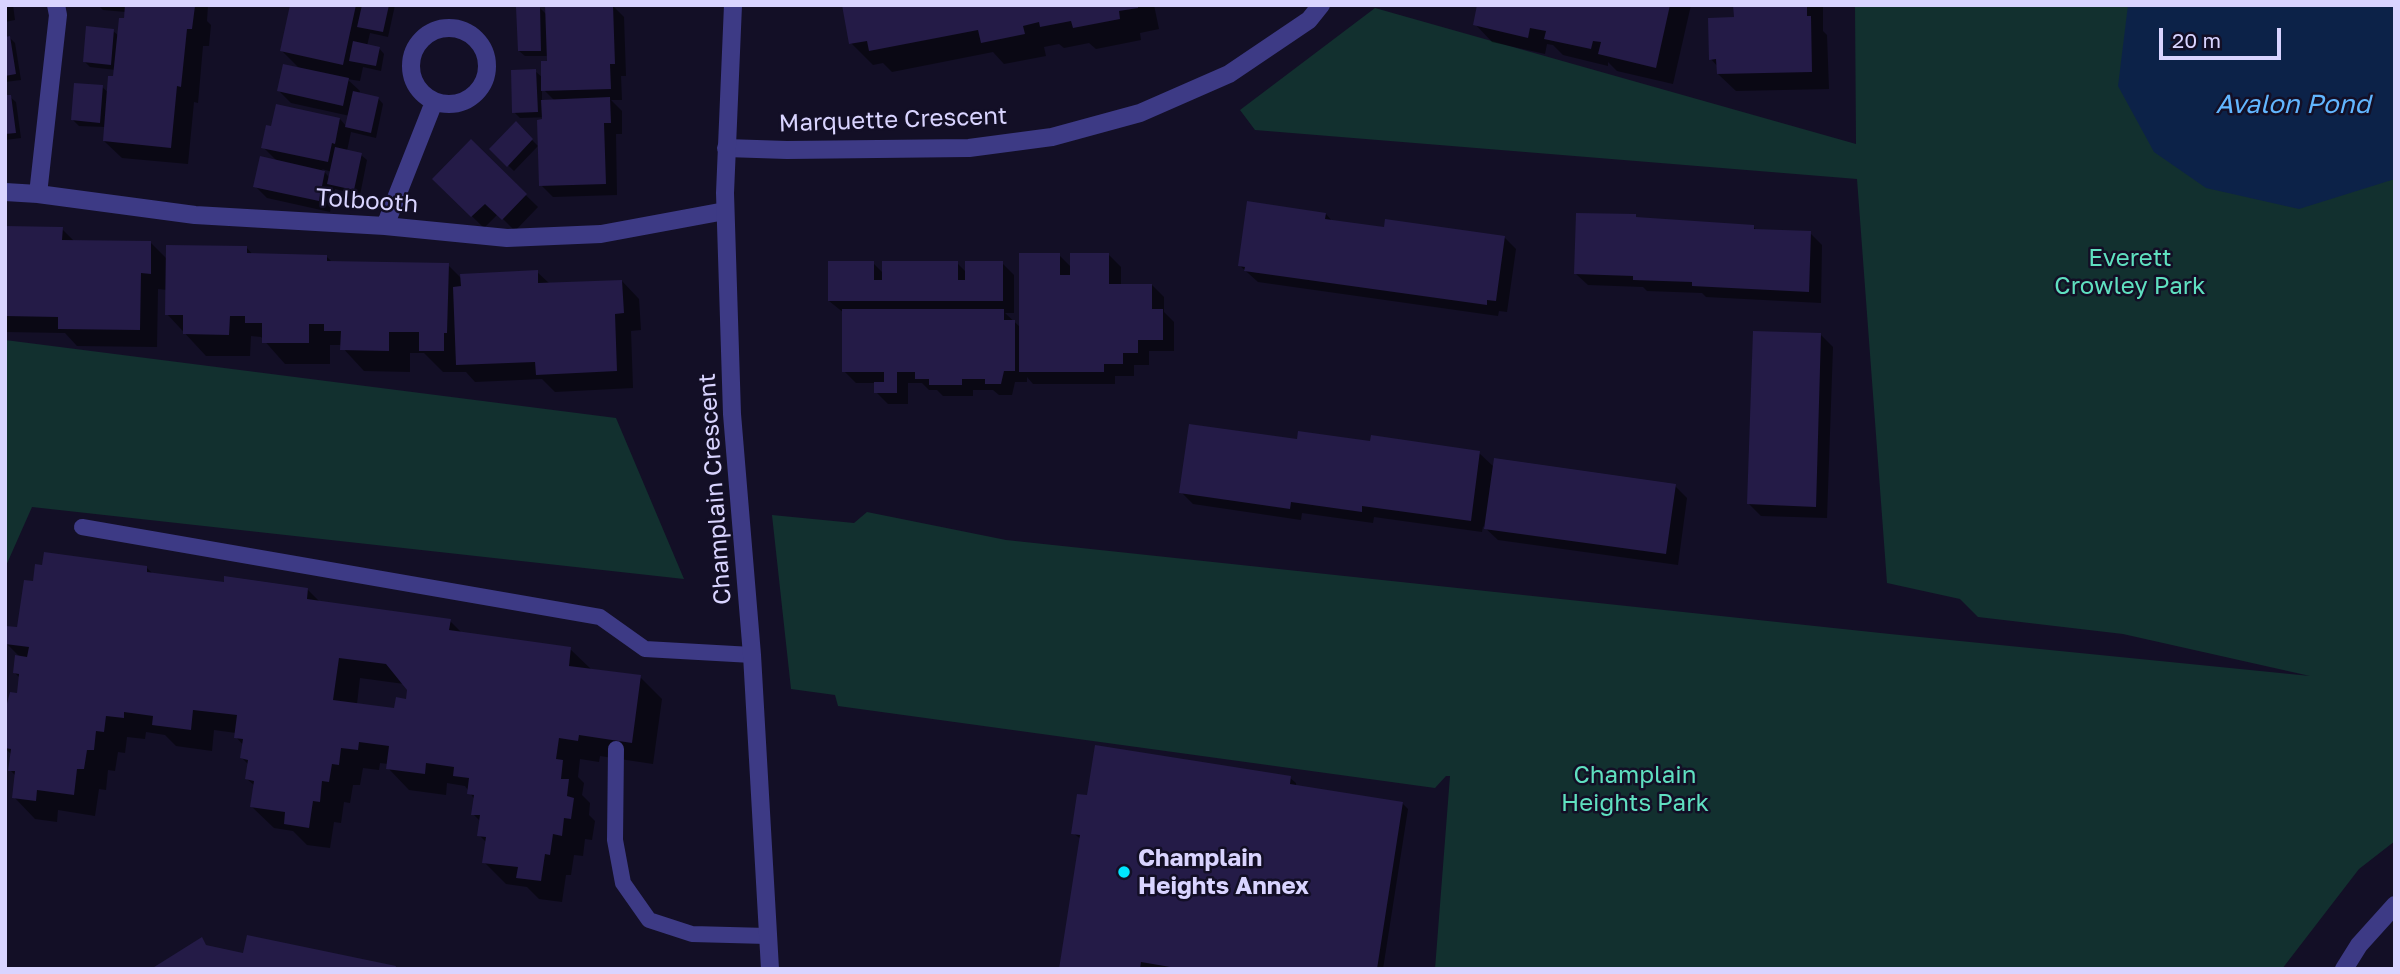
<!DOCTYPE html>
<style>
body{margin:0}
#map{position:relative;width:2400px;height:974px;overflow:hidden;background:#130f26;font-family:"Golos Text",sans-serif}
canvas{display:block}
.frame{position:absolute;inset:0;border:7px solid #d9d4ff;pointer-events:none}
.scale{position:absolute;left:2159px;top:28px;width:122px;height:32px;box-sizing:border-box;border:4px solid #d9d4ff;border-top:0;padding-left:9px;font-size:21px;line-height:24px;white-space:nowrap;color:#d9d4ff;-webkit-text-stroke:5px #130f26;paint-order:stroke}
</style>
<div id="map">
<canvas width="2400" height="974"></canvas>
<div class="frame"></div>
<div class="scale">20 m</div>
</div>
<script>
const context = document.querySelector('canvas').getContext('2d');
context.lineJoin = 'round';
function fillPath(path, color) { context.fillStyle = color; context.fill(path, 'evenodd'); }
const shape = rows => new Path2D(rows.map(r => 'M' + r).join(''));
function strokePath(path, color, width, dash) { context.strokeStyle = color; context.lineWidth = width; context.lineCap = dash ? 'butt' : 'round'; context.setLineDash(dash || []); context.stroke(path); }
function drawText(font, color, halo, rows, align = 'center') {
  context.font = font + ' "Golos Text",sans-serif'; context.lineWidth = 5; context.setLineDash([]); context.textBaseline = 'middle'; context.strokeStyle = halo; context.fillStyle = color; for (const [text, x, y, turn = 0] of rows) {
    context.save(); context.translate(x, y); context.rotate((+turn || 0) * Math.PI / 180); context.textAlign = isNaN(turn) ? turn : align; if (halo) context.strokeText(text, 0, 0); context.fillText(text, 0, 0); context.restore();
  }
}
fillPath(shape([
 [1855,5,2395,5,2395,841,2359,869,2282,969,1435,969,1450,776,1446,776,1435,788,838,706,835,695,791,689,772,515,854,523,867,512,1006,540,1890,634,2310,676,2123,634,1978,617,1960,599,1887,583,1857,179,1255,130,1240,110,1375,8,1856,144],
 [5,340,616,418,684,579,32,507,5,568]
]), '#12302f');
fillPath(shape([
 [2128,5,2395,5,2395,179,2299,209,2206,188,2154,152,2118,86]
]), '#0c2248');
fillPath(shape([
 [5,5,13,5,15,20,5,22],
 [98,5,208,5,207,21,211,25,209,46,203,46,198,103,194,102,188,164,122,158,104,141,106,127,79,126,73,120,102,87,109,93,115,78,116,70,90,67,85,62,113,31,119,36,126,12,103,10],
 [292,5,395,5,388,37,370,33,367,46,379,48,384,54,381,71,363,67,360,81,347,79,360,91,359,94,378,98,383,104,376,138,351,132,347,151,361,155,367,160,360,195,335,189,330,212,267,198,255,186,278,162,263,147,340,119,347,127,350,116,291,103,279,91,300,69,282,51],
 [322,169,332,172,330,178,327,175],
 [612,5,624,17,626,76,621,76,622,100,611,100,622,111,622,134,616,134,617,195,553,197,541,185,551,117,520,118,514,112,535,71,543,78,549,63,548,56,525,56,519,51,539,7,547,15],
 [542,88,555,101,542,102],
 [844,5,1154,5,1159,29,1140,33,1141,40,1096,49,1089,43,1064,48,1059,44,1044,47,1046,56,1004,64,993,52,892,72,883,63,873,65,851,43],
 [1479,5,1691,5,1673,84,1617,71,1608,62,1608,66,1563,55,1553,45,1547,44,1545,54,1492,42,1475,24],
 [1735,5,1823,5,1823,31,1827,35,1829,89,1736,91,1718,74,1718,67,1711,59,1735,19],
 [5,38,10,38,15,43,21,80,5,82],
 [5,97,10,97,16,102,21,138,5,140],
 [516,124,538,146,514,171,491,149],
 [471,142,538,207,515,231,498,214,484,228,434,179],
 [1326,214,1333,222,1386,229,1504,237,1516,249,1507,312,1499,311,1498,316,1258,282,1239,265],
 [1635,216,1638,219,1753,226,1757,231,1810,233,1822,245,1821,303,1706,297,1702,293,1647,291,1643,287,1588,285,1576,274],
 [5,228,62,229,75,242,151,243,168,260,247,248,253,255,326,256,333,263,448,265,462,279,537,272,550,284,622,281,639,299,641,330,631,331,633,388,555,392,542,379,475,382,466,372,443,372,424,353,410,353,410,372,364,371,340,345,330,345,330,364,285,364,261,337,251,336,250,356,206,356,167,314,167,290,158,289,157,347,77,346,65,333,5,332],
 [1059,255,1072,268,1109,255,1121,267,1121,285,1152,285,1164,297,1164,312,1174,322,1174,351,1149,351,1149,365,1134,365,1134,376,1115,376,1115,384,1033,384,1027,377,1027,382,1015,382,1012,395,999,395,993,390,973,390,973,396,943,396,937,390,929,390,922,383,908,383,908,404,888,404,876,392,876,383,856,383,844,371,844,313,829,301,873,263,884,274,957,263,967,273,1002,263,1014,275,1014,313,1005,313,1021,328],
 [1821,335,1833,347,1827,518,1761,516,1749,504],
 [1298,441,1372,443,1479,453,1494,467,1675,486,1687,498,1678,565,1498,540,1483,526,1482,532,1374,517,1373,523,1302,513,1301,520,1193,504,1181,492],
 [147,568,153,574,225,584,307,589,321,603,450,621,463,634,570,649,592,670,640,677,662,699,653,764,600,756,599,762,580,759,578,777,584,783,582,795,590,803,589,815,595,821,592,840,585,839,583,856,574,855,571,875,566,875,562,902,539,899,527,887,506,884,484,862,487,843,479,835,481,822,473,814,475,800,465,786,447,783,446,795,409,790,388,768,388,764,380,763,379,770,363,768,360,785,353,785,350,803,344,802,341,823,334,822,330,848,307,845,293,831,274,828,252,807,255,786,247,779,249,765,242,758,244,746,236,737,236,733,214,730,212,751,176,746,165,735,146,732,145,739,127,737,125,753,118,752,115,771,108,770,106,790,99,789,95,816,58,810,57,822,35,819,14,797,16,776,10,770,12,755,5,748,5,738,19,695,21,679,14,672,21,658,6,643,19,629,35,583],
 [360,678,404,684,409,690,408,701,396,710,357,704],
 [1290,778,1296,783,1296,787,1402,803,1408,809,1383,969,1061,969,1081,839,1073,833,1088,797]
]), '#0007');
fillPath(shape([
 [125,5,195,6,192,29,187,29,181,87,177,86,171,148,103,141,108,76,113,76,119,18,124,18],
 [290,5,356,5,343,65,280,51],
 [362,5,389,5,383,32,357,27],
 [540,5,541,51,518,51,516,7],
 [545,5,613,5,615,64,610,64,611,89,541,91,541,61,547,61],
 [842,5,1138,5,1138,8,1119,11,1120,19,1073,28,1071,21,1040,27,1039,22,1023,26,1025,34,981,43,978,30,869,51,867,41,849,44],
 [1477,5,1670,5,1656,68,1598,54,1601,42,1593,41,1591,49,1544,39,1546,31,1530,28,1528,38,1473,25],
 [1733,5,1807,5,1807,16,1811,16,1812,72,1717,74,1716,59,1709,60,1708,18,1734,17],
 [86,26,114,29,111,65,83,62],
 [10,36,16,74,5,76,5,37],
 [353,41,380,47,376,66,349,61],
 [283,64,349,78,343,106,277,91],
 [536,69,538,112,512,113,511,70],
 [74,83,103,85,100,123,71,120],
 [353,91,379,97,371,133,345,127],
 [5,95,11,95,16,133,5,134],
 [610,97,611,123,604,123,606,184,539,186,537,120,542,119,541,100],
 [276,104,340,118,335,144,332,143,328,162,261,148,266,125,271,126],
 [516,121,533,139,507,167,489,149],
 [471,139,527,194,502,220,485,204,471,217,432,179],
 [335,147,362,153,354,190,327,184],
 [260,156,325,171,319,201,253,187],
 [1247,201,1326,213,1325,219,1384,227,1385,219,1505,236,1496,301,1487,300,1487,305,1244,271,1245,267,1238,266],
 [1576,213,1636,214,1636,217,1754,225,1754,229,1811,231,1809,292,1692,286,1692,282,1633,280,1633,276,1574,274],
 [5,226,63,227,62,240,151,241,151,274,141,273,140,330,58,329,58,317,5,316],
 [166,245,247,246,247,253,327,255,327,261,449,263,447,333,444,333,444,351,419,351,419,332,389,332,389,351,340,350,341,331,324,331,324,324,309,324,309,343,262,343,262,323,245,323,245,316,230,316,229,335,183,334,183,315,165,315],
 [1019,253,1060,253,1060,275,1070,275,1070,253,1109,253,1109,284,1152,284,1152,309,1163,309,1163,340,1138,340,1138,353,1123,353,1123,364,1104,364,1104,372,1019,372],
 [828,261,874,261,874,280,882,280,882,261,958,261,958,280,965,280,965,261,1003,261,1003,301,828,301],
 [538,270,538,283,622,280,624,313,615,314,617,371,536,375,535,362,456,365,453,287,461,286,460,274],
 [842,309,1004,309,1004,320,1015,320,1015,371,1004,371,1001,384,985,384,985,379,962,379,962,385,929,385,929,379,915,379,915,372,897,372,897,393,874,393,874,382,884,382,884,372,842,372],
 [1753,331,1821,333,1816,507,1747,504],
 [1189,424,1297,439,1298,431,1370,441,1371,435,1480,451,1471,521,1362,506,1362,512,1291,502,1290,509,1179,493],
 [1494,458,1676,484,1666,554,1484,529],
 [44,552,147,566,147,572,224,582,224,576,308,588,307,599,451,619,449,630,571,647,569,666,641,675,632,743,579,735,578,741,559,738,556,759,563,760,561,779,569,779,567,796,574,798,571,819,564,818,562,836,553,834,550,855,545,854,541,881,516,878,518,867,482,863,486,837,477,836,480,815,471,815,474,795,467,794,469,778,453,776,454,767,426,763,425,774,386,769,389,746,359,742,358,750,341,748,339,765,332,764,329,782,322,781,320,802,313,801,309,828,284,824,285,812,250,807,254,781,245,779,248,760,240,758,243,739,234,738,237,715,193,710,191,730,152,725,153,716,124,712,124,718,106,716,104,732,96,731,94,750,87,750,84,769,77,769,74,795,37,790,36,801,12,798,15,771,8,771,11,749,5,748,5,711,10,692,17,693,19,674,13,673,15,655,27,657,29,647,5,644,6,626,17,627,24,580,33,581,35,564,42,565],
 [339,658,386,664,407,690,406,699,396,697,394,708,333,700],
 [1095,745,1291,776,1290,784,1403,802,1377,969,1182,969,1141,962,1140,969,1059,969,1080,835,1071,834,1077,794,1087,795],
 [247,935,396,966,395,969,151,969,202,937,206,945,243,953]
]), '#241b47');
strokePath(shape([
 [82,527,600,617,645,649,752,655],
 [616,749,615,840,623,883,649,920,692,934,767,936]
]), '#3d3a85', 16);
strokePath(shape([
 '411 66a38 38 0 1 1 76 0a38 38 0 1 1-76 0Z',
 [726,148,787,150,969,148,1052,137,1140,113,1229,74,1309,20,1321,5],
 [5,192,38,194,195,215,385,226,507,238,601,234,725,211],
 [38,194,58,15,56,5],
 [385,226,434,102],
 [2344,969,2359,945,2395,905]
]), '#3d3a85', 18);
strokePath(shape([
 [733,5,725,193,732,414,752,655,770,969]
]), '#3d3a85', 18);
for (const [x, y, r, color] of [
 [1124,872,7,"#00e5ff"]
]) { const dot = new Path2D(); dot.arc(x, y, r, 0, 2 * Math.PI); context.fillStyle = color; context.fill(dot); strokePath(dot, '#130f26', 2.5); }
drawText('24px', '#d9d4ff', '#130f26', [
 ["Marquette Crescent",893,120,-2],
 ["Tolbooth",367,201,4],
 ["Champlain Crescent",715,489,-94]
]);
drawText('24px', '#5fe0c0', '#130f26', [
 ["Everett",2130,258],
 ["Crowley Park",2130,286],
 ["Champlain",1635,775],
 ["Heights Park",1635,803]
]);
drawText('bold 24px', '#d9d4ff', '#130f26', [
 ["Champlain",1138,858],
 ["Heights Annex",1138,886]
], 'left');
drawText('italic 26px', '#62b6ff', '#130f26', [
 ["Avalon Pond",2293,105]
]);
</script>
